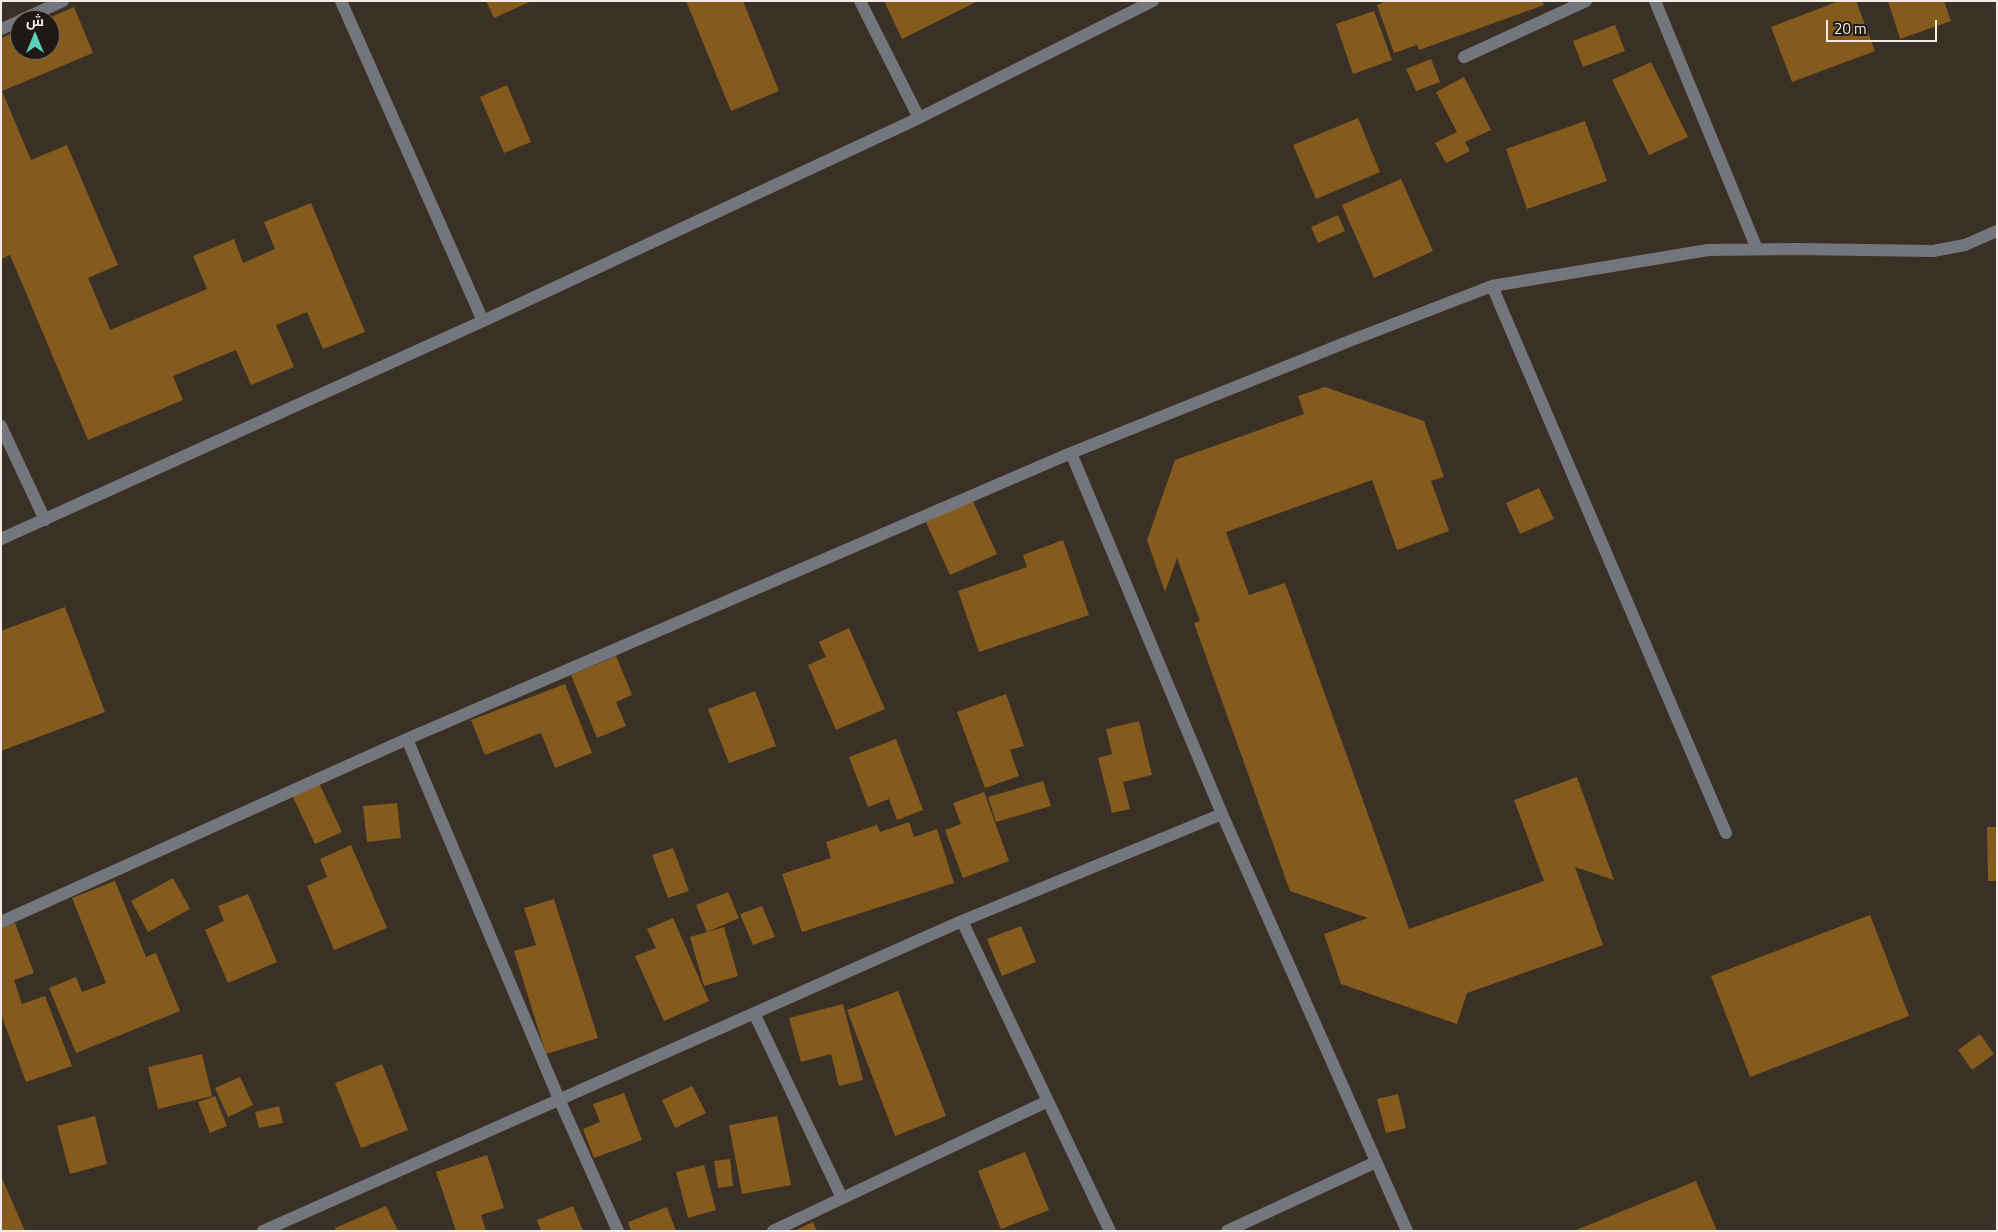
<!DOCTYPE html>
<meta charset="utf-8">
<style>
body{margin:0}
#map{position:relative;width:1998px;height:1232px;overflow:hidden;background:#3b3025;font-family:"Titillium Web",Cairo,sans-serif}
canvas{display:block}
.frame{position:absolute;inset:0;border:2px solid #f3ece4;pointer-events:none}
.north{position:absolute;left:10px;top:10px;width:50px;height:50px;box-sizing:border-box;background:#1e1914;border:1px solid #736d67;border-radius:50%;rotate:0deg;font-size:14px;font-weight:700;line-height:20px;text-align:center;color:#f3ece4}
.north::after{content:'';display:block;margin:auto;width:18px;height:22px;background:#5bcebc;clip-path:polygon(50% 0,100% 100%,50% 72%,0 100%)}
.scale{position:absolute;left:1826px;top:20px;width:111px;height:22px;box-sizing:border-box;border:2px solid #f3ece4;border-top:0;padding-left:6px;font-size:15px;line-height:18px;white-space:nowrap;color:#f3ece4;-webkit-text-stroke:4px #1e1914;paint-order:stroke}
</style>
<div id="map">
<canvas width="1998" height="1232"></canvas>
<div class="frame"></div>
<div class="north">ش</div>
<div class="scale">20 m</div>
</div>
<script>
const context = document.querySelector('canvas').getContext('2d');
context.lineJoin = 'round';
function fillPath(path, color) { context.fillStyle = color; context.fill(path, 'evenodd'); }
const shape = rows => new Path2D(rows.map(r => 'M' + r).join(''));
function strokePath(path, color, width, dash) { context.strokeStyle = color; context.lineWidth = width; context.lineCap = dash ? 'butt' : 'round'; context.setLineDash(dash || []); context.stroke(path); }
fillPath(shape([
 [486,1,532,1,494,18],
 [686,1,743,1,779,91,731,111],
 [884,1,978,1,902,39],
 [1386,1,1542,1,1544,5,1419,50,1417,45,1394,53,1377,5],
 [1839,1,1856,1,1875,51,1792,82,1771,27],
 [1888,1,1944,1,1951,21,1900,39],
 [74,7,93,53,2,91,31,160,67,145,118,265,88,278,110,330,207,289,193,256,234,239,243,263,275,249,264,222,311,203,365,332,323,349,307,312,276,325,294,367,251,385,236,350,173,376,183,400,88,440,10,255,1,259,1,38,20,30,20,50,50,50,50,20,44,20],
 [1374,11,1392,60,1353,74,1336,24],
 [1615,25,1625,51,1583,67,1573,41],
 [1431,59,1440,82,1416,91,1406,69],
 [1651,62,1688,137,1649,155,1612,80],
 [1464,77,1491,130,1465,142,1470,151,1446,163,1435,143,1457,132,1436,92],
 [507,85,531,142,504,153,480,97],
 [1358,118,1380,172,1316,199,1293,145],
 [1585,121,1607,181,1527,209,1506,149],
 [1401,179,1433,251,1374,278,1342,205],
 [1338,215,1345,231,1318,243,1311,227],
 [1325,387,1424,421,1444,477,1431,481,1449,531,1397,550,1372,480,1226,532,1249,595,1285,583,1409,929,1544,881,1514,800,1577,777,1614,880,1575,867,1603,945,1467,993,1457,1024,1341,984,1324,934,1368,918,1290,891,1194,623,1200,621,1177,558,1165,592,1147,540,1175,460,1304,414,1298,396],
 [1539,488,1554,519,1520,534,1506,503],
 [971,497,997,554,950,575,924,518],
 [1063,540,1089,615,979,652,958,591,1027,567,1023,555],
 [65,607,105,712,1,751,1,631],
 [849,628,885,709,836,730,808,665,826,657,819,642],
 [616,656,632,695,616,702,626,726,597,738,571,675],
 [565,684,592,753,555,768,541,733,485,755,471,720],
 [755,691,776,746,729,763,708,709],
 [1006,694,1024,746,1010,750,1019,776,985,788,957,712],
 [1139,721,1152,775,1123,782,1130,809,1112,813,1098,758,1112,754,1106,729],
 [896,739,923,810,897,820,889,799,868,807,849,757],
 [1043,781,1051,806,996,822,988,797],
 [319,783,342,832,315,844,292,795],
 [984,792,1009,861,963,878,945,830,961,824,953,803],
 [397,803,401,838,367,842,363,806],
 [909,822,914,837,937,829,954,883,802,932,782,874,831,858,826,842,877,825,880,832],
 [1987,827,1997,827,1997,881,1988,881],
 [351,845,387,928,334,950,307,886,327,877,320,859],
 [673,848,689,891,668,898,652,855],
 [173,878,190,909,148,932,131,901],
 [115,881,146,957,156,953,180,1011,76,1053,49,988,76,977,82,992,106,983,72,898],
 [728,892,739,918,707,932,696,905],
 [248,894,277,962,228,983,205,930,224,921,218,906],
 [554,899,598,1038,546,1054,514,951,536,945,524,908],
 [762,906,775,937,753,945,740,914],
 [1870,915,1909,1016,1750,1077,1711,976],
 [673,918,709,1001,664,1021,635,956,656,948,647,929],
 [15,923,34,973,14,980,22,1004,45,996,72,1066,26,1082,1,1014,1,928],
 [1021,926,1036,962,1002,976,987,939],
 [724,927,738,976,704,986,690,937],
 [898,991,946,1116,895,1136,847,1010],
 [843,1004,863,1080,839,1086,831,1054,801,1062,789,1018],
 [1980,1034,1994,1054,1972,1070,1958,1050],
 [202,1054,212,1096,158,1109,148,1067],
 [382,1064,408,1130,361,1148,335,1083],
 [240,1077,253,1105,228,1117,215,1088],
 [692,1086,706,1113,675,1128,662,1100],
 [624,1093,642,1140,594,1158,583,1129,600,1122,593,1104],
 [1398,1094,1406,1128,1386,1133,1377,1099],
 [215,1096,227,1126,210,1133,198,1102],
 [279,1106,283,1123,259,1128,255,1112],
 [95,1116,107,1164,70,1174,57,1126],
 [777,1116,791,1185,742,1194,729,1125],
 [1025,1152,1049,1210,1001,1229,978,1171],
 [487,1155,504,1208,481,1215,486,1231,456,1231,436,1172],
 [730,1159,733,1186,718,1188,714,1161],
 [704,1165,716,1210,688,1218,676,1172],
 [1,1176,25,1231,1,1231],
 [1696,1181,1717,1231,1574,1231],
 [386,1206,398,1231,336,1231,335,1228],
 [573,1206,583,1231,541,1231,537,1220],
 [667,1207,676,1231,631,1231,628,1222],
 [813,1222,817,1231,794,1231]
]), '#845b1d');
strokePath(shape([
 [341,1,483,321],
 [860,1,919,118],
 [1655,1,1757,249],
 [21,20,63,1],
 [1,29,20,21],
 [1464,57,1586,1],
 [1492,286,1726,833],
 [1,426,45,520],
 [1071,453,1222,814,1407,1231],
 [1,539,483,321,919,118,1153,1],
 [407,739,559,1099,618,1231],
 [962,921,1110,1231],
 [1,922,407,739,1071,453,1352,340,1492,286,1708,250,1797,249,1933,251,1965,245,1997,231],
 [754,1013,842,1198],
 [263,1231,962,921,1222,814],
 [773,1231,1048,1101],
 [1227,1231,1376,1162]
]), '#73777d', 12);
</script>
